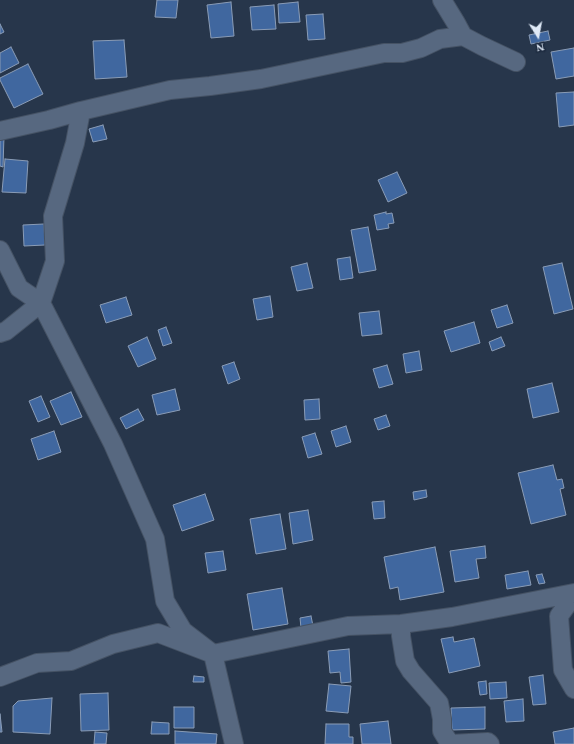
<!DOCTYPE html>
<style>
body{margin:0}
#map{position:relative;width:574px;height:744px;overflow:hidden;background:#27364b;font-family:"Times New Roman",serif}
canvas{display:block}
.north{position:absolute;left:518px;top:16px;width:40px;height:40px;-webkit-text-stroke:3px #1d2b40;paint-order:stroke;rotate:169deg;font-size:11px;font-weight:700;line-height:16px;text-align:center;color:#dfe9f7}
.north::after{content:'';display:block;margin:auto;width:14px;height:18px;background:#dfe9f7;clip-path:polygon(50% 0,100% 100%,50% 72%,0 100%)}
</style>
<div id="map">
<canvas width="574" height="744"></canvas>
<div class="north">N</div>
</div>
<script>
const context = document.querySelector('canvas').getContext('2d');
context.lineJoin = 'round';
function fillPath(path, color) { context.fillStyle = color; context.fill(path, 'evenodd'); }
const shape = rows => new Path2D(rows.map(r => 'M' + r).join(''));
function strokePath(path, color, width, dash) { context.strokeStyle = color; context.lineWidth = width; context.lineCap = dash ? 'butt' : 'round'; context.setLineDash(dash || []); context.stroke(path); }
const building = shape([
 [157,0,178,0,176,18,155,17,157,0],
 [231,2,234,36,211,38,207,5,231,2],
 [298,2,300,22,279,23,278,4,298,2],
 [274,5,276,29,252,30,250,7,274,5],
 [323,14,325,39,308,40,306,15,323,14],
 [0,24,4,32,0,34,0,24],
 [548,31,550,40,531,44,529,35,548,31],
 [124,40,127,77,95,79,93,41,124,40],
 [11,47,19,63,0,73,0,53,11,47],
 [574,48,574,76,556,79,551,52,574,48],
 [28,64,43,94,14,108,0,80,0,78,28,64],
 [574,92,574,125,559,127,556,93,574,92],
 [103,125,107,139,93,142,89,129,103,125],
 [4,136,3,167,0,166,0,137,4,136],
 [5,159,28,161,26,193,2,192,5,159],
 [397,172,407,193,388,202,378,180,397,172],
 [386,212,386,214,392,213,394,223,388,224,389,228,377,230,374,215,386,212],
 [44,224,45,245,24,246,23,225,44,224],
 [368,227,376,270,359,273,351,230,368,227],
 [350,257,353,278,340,280,337,259,350,257],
 [307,263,313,288,297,291,291,267,307,263],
 [562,263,573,309,554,314,543,267,562,263],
 [270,296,273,317,257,320,253,299,270,296],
 [126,297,132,315,106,323,100,305,126,297],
 [507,305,513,323,497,328,491,310,507,305],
 [379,311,382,334,362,336,359,313,379,311],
 [474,322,480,343,451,352,444,331,474,322],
 [166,327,172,343,163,346,158,330,166,327],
 [147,337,156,359,138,367,128,346,147,337],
 [501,337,505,346,492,351,489,342,501,337],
 [419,351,422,370,406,373,403,354,419,351],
 [234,362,240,379,228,384,222,366,234,362],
 [387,365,393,384,379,388,373,369,387,365],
 [552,383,559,412,533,418,527,389,552,383],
 [175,389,180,410,157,415,152,395,175,389],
 [71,392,82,417,61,425,50,401,71,392],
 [41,396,50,417,38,422,29,401,41,396],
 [319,399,320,419,305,420,304,400,319,399],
 [138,409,144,420,126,429,120,418,138,409],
 [386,415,390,426,378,430,374,419,386,415],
 [346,426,351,442,336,447,331,431,346,426],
 [54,431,61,452,38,460,31,439,54,431],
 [315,433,322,454,308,458,302,437,315,433],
 [553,465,557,480,562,479,564,488,560,489,566,515,531,524,518,473,553,465],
 [426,490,427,497,414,500,413,492,426,490],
 [205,494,214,520,182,531,173,505,205,494],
 [384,501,385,518,374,519,372,502,384,501],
 [308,510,313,540,293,544,289,513,308,510],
 [280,514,286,549,256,554,250,519,280,514],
 [485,546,486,558,476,559,479,578,455,582,450,551,485,546],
 [435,547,444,592,400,600,398,587,390,589,384,557,435,547],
 [223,551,226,570,208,573,205,553,223,551],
 [528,571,531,585,507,589,505,575,528,571],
 [542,574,545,583,539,584,536,575,542,574],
 [282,588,288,624,253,630,247,594,282,588],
 [311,616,313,626,301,628,300,618,311,616],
 [453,637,454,642,474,638,480,666,449,673,441,639,453,637],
 [349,649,351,682,341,683,340,672,330,673,328,651,349,649],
 [543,675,546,704,533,705,529,677,543,675],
 [194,676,204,677,204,682,193,682,194,676],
 [486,681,487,694,480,695,478,682,486,681],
 [506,682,507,698,490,699,489,683,506,682],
 [329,684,351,686,348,713,326,711,329,684],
 [108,693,109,730,81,731,80,694,108,693],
 [52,698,50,734,13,732,13,706,18,701,52,698],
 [523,699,524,721,506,722,504,701,523,699],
 [174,707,194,707,194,728,174,728,174,707],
 [485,707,485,729,452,730,451,708,485,707],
 [0,714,2,732,0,732,0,714],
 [388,721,391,744,362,744,360,724,388,721],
 [152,722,169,723,169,734,151,734,152,722],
 [326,724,349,724,349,737,353,737,353,744,325,744,326,724],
 [574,728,574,744,555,744,553,732,574,728],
 [175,731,217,734,216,744,175,744,175,731],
 [95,732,107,733,106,744,94,744,95,732]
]);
fillPath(building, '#40679f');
strokePath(building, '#8a9cb6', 1);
const minor = shape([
 [442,0,456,23,463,36,482,46,516,62],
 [0,131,49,120,81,111,170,90,210,86,261,79,384,53,402,53,421,48,440,39,463,36],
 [0,250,19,288,41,303,113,444,155,539,165,601,183,631,213,654,234,744],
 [0,333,6,331,41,303,55,261,53,216,75,143,81,111],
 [574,595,559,616,563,670,574,689],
 [401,624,401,636,405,661,411,671,439,703,442,719,442,731,450,744],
 [0,677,37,663,71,661,113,644,158,633,213,654,348,626,401,624,452,617,574,593],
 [451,744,488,742,490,744]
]);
strokePath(minor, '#455264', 20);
strokePath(minor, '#576880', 18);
</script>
